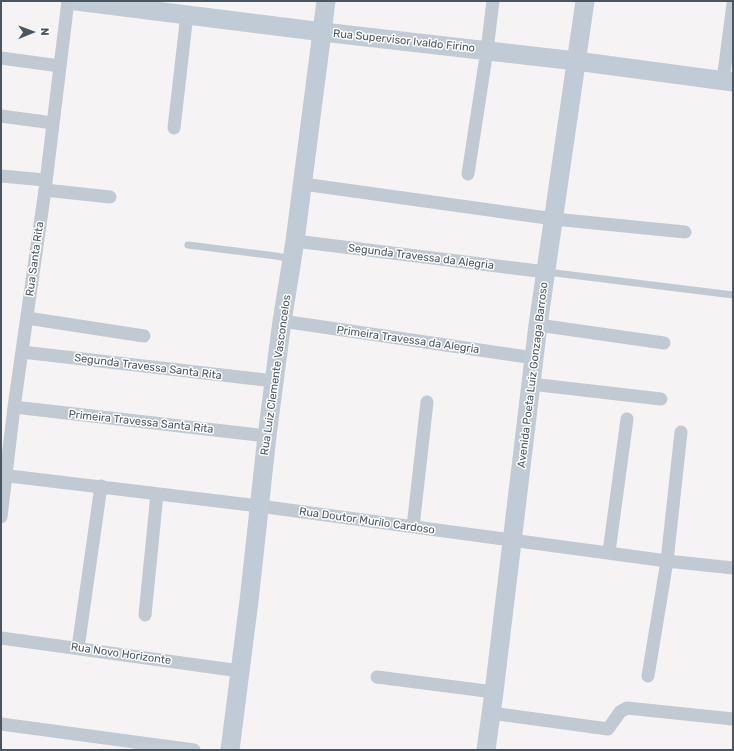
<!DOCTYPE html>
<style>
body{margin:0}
#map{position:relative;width:734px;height:751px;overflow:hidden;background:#f5f3f3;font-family:Rubik,sans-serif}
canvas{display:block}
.frame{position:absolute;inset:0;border:2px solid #4a5661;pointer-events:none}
.north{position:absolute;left:12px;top:12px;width:40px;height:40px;-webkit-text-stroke:3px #fff;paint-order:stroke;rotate:89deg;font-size:11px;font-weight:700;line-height:16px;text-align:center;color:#4a5661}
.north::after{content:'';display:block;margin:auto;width:14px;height:18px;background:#4a5661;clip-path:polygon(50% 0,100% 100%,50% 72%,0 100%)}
</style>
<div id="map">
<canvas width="734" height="751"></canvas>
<div class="frame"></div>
<div class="north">N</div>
</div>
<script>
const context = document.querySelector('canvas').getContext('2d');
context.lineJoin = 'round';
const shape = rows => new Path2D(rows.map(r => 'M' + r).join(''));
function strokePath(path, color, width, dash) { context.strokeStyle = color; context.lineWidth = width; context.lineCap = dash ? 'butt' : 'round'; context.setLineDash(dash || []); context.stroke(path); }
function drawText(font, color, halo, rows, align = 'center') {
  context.font = font + ' Rubik,sans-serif'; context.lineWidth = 3; context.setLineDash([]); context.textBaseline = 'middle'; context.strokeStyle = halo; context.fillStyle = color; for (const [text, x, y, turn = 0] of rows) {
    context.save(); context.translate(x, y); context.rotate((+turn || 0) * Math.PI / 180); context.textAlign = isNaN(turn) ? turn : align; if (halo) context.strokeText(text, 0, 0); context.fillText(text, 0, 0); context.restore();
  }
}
strokePath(shape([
 [188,245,276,256,291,259],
 [547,272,733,295]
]), '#c1cad2', 7);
strokePath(shape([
 [1,58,60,66],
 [723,80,733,4],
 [1,116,53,123],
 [174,128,187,14],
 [468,174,487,50,493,1],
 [1,176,45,180],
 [303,184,554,219,685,232],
 [45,190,110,197],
 [295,241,546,272],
 [27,318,144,336],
 [282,321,534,358],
 [538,325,664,343],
 [22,352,274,381],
 [531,384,661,399],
 [14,407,267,436],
 [1,475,259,506,667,561,733,568],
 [1,517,14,407,45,190,68,1],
 [413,527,427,402],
 [609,552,627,419],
 [145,615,157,494],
 [1,638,240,671],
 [78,648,101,486],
 [648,676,667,561,681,432],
 [377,677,494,692],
 [491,713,608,729,620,712,627,708,733,719],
 [1,724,194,750]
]), '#c1cad2', 13);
strokePath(shape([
 [76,1,323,32,576,61,733,82],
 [230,750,249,601,267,436,282,321,295,241,326,1],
 [486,750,494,692,538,325,585,1]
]), '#c1cbd6', 19);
drawText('11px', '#4a5661', '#fff', [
 ["Rua Supervisor Ivaldo Firino",404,41,6],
 ["Segunda Travessa da Alegria",421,257,7],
 ["Rua Santa Rita",35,259,-82],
 ["Primeira Travessa da Alegria",408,340,8],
 ["Segunda Travessa Santa Rita",148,367,7],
 ["Rua Luiz Clemente Vasconcelos",276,375,-82],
 ["Avenida Poeta Luiz Gonzaga Barroso",533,375,-83],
 ["Primeira Travessa Santa Rita",141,422,6],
 ["Rua Doutor Murilo Cardoso",367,521,8],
 ["Rua Novo Horizonte",121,654,8]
]);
</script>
